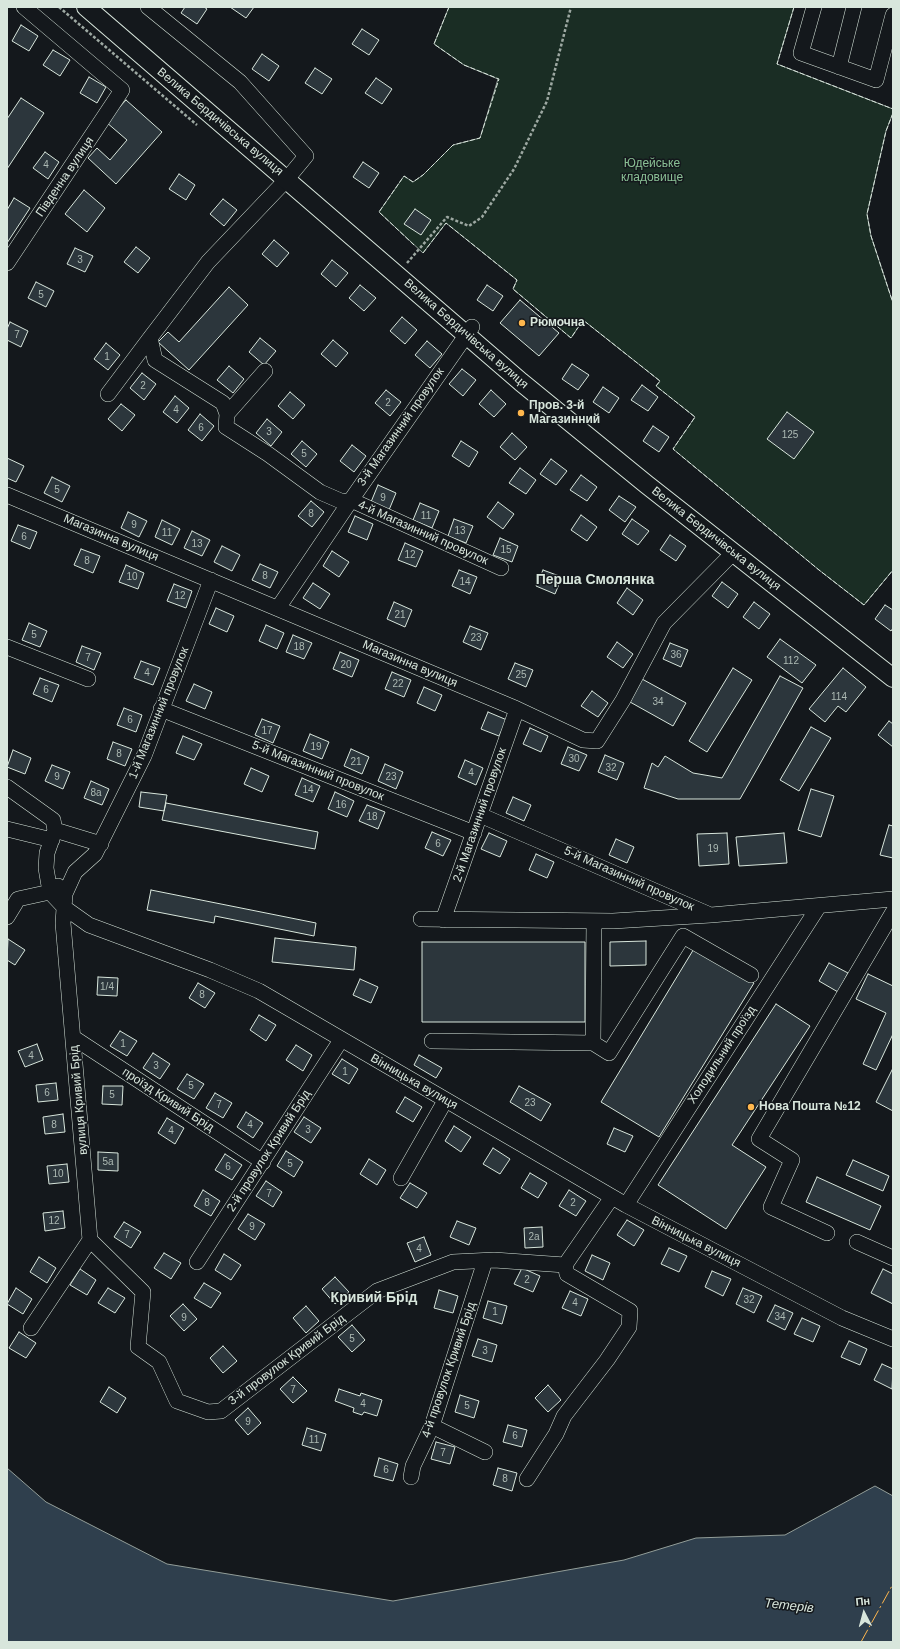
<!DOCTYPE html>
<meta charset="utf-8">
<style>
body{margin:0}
#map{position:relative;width:900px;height:1649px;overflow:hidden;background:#14181c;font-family:Helvetica,sans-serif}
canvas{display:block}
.frame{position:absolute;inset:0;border:8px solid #d8e6dc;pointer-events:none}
.north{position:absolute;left:844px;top:1593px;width:40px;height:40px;-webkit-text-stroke:3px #14181c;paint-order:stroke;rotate:354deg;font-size:11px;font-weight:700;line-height:16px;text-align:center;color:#d8e6dc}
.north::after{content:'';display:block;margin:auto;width:14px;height:18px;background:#d8e6dc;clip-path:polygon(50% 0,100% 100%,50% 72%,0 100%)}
</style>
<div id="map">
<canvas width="900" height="1649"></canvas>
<div class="frame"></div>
<div class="north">Пн</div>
</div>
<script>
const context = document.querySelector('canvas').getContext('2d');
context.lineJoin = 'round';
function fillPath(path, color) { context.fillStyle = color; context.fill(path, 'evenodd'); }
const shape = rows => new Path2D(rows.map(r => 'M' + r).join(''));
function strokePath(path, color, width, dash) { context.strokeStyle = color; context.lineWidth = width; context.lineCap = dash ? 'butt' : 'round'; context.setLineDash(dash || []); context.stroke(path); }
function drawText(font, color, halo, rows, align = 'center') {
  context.font = font + ' Helvetica,sans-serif'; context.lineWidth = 3; context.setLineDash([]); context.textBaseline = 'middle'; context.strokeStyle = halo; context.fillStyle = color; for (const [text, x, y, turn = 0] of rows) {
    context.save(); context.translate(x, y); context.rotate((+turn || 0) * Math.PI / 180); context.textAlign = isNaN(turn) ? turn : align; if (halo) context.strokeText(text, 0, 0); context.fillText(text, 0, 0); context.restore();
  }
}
const green = shape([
 [449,7,794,7,777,64,893,109,893,113,886,131,867,214,871,236,893,303,893,570,864,605,819,570,673,449,695,417,656,386,660,381,583,320,571,338,513,289,517,280,446,223,423,253,379,212,404,176,413,182,423,175,453,145,480,138,498,79,464,65,434,44,449,7]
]);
fillPath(green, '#1a2d24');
strokePath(green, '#939e99', 1);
const water = shape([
 [7,1468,46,1502,167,1564,393,1601,624,1560,696,1538,785,1535,875,1486,893,1496,893,1642,7,1642,7,1468]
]);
fillPath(water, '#2f3f4d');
strokePath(water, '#939e99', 1);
const building = shape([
 [185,7,204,7,207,9,197,24,181,13,185,7],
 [230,7,254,7,246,18,230,7],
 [21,25,38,36,29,51,12,41,21,25],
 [362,29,379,40,369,55,352,44,362,29],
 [53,50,70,60,60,76,43,65,53,50],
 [262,54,279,66,269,81,252,69,262,54],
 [315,68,332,79,322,94,305,83,315,68],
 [89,77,106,87,97,103,80,93,89,77],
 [376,78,392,89,382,104,365,93,376,78],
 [21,98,44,113,7,169,7,119,21,98],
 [126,100,162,132,116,184,88,158,97,148,110,160,127,140,106,122,126,100],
 [45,152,59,162,48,179,33,168,45,152],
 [363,162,379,173,369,188,353,177,363,162],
 [179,174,195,185,186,200,169,189,179,174],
 [84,190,105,208,87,232,65,214,84,190],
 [14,198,30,208,7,243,7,210,14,198],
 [223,199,237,210,224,226,210,214,223,199],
 [415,209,431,220,421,235,404,224,415,209],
 [274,240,289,253,277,267,262,254,274,240],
 [136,247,150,258,138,273,124,262,136,247],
 [75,248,93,256,85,272,67,264,75,248],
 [332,260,348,273,336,287,321,274,332,260],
 [36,282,54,291,46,307,28,298,36,282],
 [360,285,376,298,364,311,349,298,360,285],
 [487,285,503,296,493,311,477,300,487,285],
 [229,287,248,305,189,370,158,342,168,332,179,342,229,287],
 [520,300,559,333,539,356,500,323,520,300],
 [402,317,417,330,405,344,390,331,402,317],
 [10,322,28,331,21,347,7,340,7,329,10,322],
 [260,338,276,351,264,365,249,352,260,338],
 [333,340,348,353,336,367,321,354,333,340],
 [427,341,442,354,430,368,415,355,427,341],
 [106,343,120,355,108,370,94,359,106,343],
 [572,364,589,375,578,390,562,379,572,364],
 [229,366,244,379,233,393,217,380,229,366],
 [462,369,476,380,463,396,449,384,462,369],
 [142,373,156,384,144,400,130,388,142,373],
 [642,385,658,397,648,411,631,400,642,385],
 [603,387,619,398,609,413,593,402,603,387],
 [386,390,401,402,390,416,375,403,386,390],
 [491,390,506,404,494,417,479,404,491,390],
 [290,392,305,405,293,419,278,406,290,392],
 [175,396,189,408,177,423,163,412,175,396],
 [121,404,135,415,122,431,108,419,121,404],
 [787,412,814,432,794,459,767,439,787,412],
 [200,414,214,426,202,441,188,430,200,414],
 [267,419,282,432,271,446,256,433,267,419],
 [653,426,669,437,659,452,643,441,653,426],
 [512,433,527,447,515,460,500,447,512,433],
 [302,441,317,454,306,467,291,454,302,441],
 [461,441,478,452,469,467,452,456,461,441],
 [352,445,366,456,354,472,340,461,352,445],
 [7,458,24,466,16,482,7,478,7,458],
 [551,459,567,471,556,485,540,474,551,459],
 [520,468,536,480,526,494,509,483,520,468],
 [581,475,597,487,587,501,570,490,581,475],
 [52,477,70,486,62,502,44,493,52,477],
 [378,485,396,493,389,510,371,502,378,485],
 [619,496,636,507,625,522,609,510,619,496],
 [311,501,324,512,312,527,298,516,311,501],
 [498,502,514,514,503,529,487,517,498,502],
 [420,503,439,511,432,528,413,520,420,503],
 [128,512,147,521,139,537,121,528,128,512],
 [581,515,597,527,587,541,571,530,581,515],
 [355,516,373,524,367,540,348,532,355,516],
 [454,519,473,526,466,543,448,536,454,519],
 [632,519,649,531,638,545,622,534,632,519],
 [162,520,180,529,172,545,155,537,162,520],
 [18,525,37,532,30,549,11,541,18,525],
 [192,531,210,540,202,556,184,548,192,531],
 [670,535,686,546,676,561,660,550,670,535],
 [500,538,518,546,512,562,493,555,500,538],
 [405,543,423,551,416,567,398,560,405,543],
 [222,546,240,555,232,571,214,562,222,546],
 [81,549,100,556,93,573,74,565,81,549],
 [332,551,349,562,339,577,323,566,332,551],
 [260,564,278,572,270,588,252,580,260,564],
 [126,565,144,573,138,589,119,582,126,565],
 [459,570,477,577,470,594,452,586,459,570],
 [543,570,562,577,555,594,536,586,543,570],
 [722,582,738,594,728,608,712,596,722,582],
 [313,583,330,594,320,609,303,598,313,583],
 [174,584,192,591,186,608,167,601,174,584],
 [627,588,643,600,633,615,617,603,627,588],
 [394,602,412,610,405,627,387,619,394,602],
 [754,602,770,614,759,629,743,617,754,602],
 [885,605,893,610,893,628,891,631,875,619,885,605],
 [216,608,234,616,227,632,209,624,216,608],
 [29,623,47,631,40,647,22,640,29,623],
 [266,625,284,633,277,649,259,641,266,625],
 [470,626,488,633,481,650,463,642,470,626],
 [293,635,312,643,304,659,286,652,293,635],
 [780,639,816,665,802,683,767,657,780,639],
 [617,642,633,654,623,668,607,657,617,642],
 [670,643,688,650,681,667,663,659,670,643],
 [82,646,101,653,94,670,76,662,82,646],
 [340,652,359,660,352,677,333,669,340,652],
 [141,661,160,668,153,685,134,678,141,661],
 [515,663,533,670,526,687,508,679,515,663],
 [733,668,752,680,707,752,689,741,733,668],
 [843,668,866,687,846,712,838,706,825,722,809,709,843,668],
 [392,672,411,680,404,697,385,689,392,672],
 [780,676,803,688,740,799,678,799,644,788,652,763,658,767,665,756,693,773,722,778,780,676],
 [40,678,59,685,52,702,33,694,40,678],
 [642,679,686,703,673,726,630,702,642,679],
 [194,684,212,692,205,709,186,701,194,684],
 [424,687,442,695,435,711,417,703,424,687],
 [592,691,608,703,598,717,581,706,592,691],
 [124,708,142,715,136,732,117,725,124,708],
 [488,712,507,720,499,736,481,729,488,712],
 [262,719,280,726,273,743,255,735,262,719],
 [889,721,893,724,893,747,878,735,889,721],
 [811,727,831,738,799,791,780,780,811,727],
 [530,728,548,736,541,752,523,744,530,728],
 [310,734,329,742,322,759,303,751,310,734],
 [183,736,202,744,194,760,176,753,183,736],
 [113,742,132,749,125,766,107,759,113,742],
 [568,747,587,755,579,771,561,764,568,747],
 [351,749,369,757,362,774,344,766,351,749],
 [13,750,31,758,25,774,7,767,13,750],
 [605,755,624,763,617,780,598,772,605,755],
 [465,760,483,768,476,785,458,777,465,760],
 [385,764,403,772,396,789,378,781,385,764],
 [52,765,70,772,63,789,45,781,52,765],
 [251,768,269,776,262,792,244,784,251,768],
 [302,778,320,786,313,802,295,795,302,778],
 [91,781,109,789,102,805,84,798,91,781],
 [811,789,834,796,821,837,798,830,811,789],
 [141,792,167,795,164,811,139,807,141,792],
 [335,792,354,801,347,817,328,809,335,792],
 [513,797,531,805,524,821,506,813,513,797],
 [166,803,318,832,315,849,162,820,166,803],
 [367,805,385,812,378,829,359,821,367,805],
 [889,825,893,826,893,858,880,855,889,825],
 [432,832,451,840,443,856,425,848,432,832],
 [489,833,507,841,500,857,481,849,489,833],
 [727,833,729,864,699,866,697,834,727,833],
 [784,833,787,863,739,866,736,837,784,833],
 [616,839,634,847,627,863,609,855,616,839],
 [536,854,554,862,547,878,529,870,536,854],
 [151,890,316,923,314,936,215,916,214,923,147,910,151,890],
 [275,938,356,947,354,970,272,962,275,938],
 [8,939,25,950,15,965,7,960,8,939],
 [646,941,646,965,610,966,610,942,646,941],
 [422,942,585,942,585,1022,422,1022,422,942],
 [695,947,754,983,659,1137,601,1102,695,947],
 [829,963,848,973,838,992,819,981,829,963],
 [868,974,893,986,893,1034,876,1070,863,1064,886,1013,856,999,868,974],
 [98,977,118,978,117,996,97,995,98,977],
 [360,979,378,987,371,1003,353,995,360,979],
 [198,983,215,993,205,1008,189,998,198,983],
 [776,1004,810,1026,732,1145,766,1167,726,1229,658,1185,776,1004],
 [259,1015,276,1025,266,1041,250,1030,259,1015],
 [120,1031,137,1041,127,1056,110,1046,120,1031],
 [37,1044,43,1060,25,1067,18,1051,37,1044],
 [296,1045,312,1055,303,1071,286,1060,296,1045],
 [153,1053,170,1064,160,1079,143,1068,153,1053],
 [419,1055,442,1068,436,1078,414,1065,419,1055],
 [342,1059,358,1069,349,1084,332,1074,342,1059],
 [893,1068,893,1111,876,1102,893,1068],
 [187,1074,204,1084,194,1099,177,1089,187,1074],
 [56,1083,58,1100,38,1102,36,1085,56,1083],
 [103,1086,123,1086,122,1105,102,1104,103,1086],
 [519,1086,551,1104,541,1121,510,1102,519,1086],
 [215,1093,232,1103,223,1118,206,1108,215,1093],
 [405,1097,422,1107,413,1122,396,1112,405,1097],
 [246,1112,263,1123,253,1138,237,1127,246,1112],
 [63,1114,65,1132,45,1134,43,1117,63,1114],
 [304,1117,321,1128,311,1143,294,1132,304,1117],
 [167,1118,184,1128,175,1144,158,1133,167,1118],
 [454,1126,471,1137,461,1152,445,1141,454,1126],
 [614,1128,633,1136,625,1152,607,1144,614,1128],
 [493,1148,510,1159,500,1174,483,1164,493,1148],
 [286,1151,303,1162,294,1177,277,1166,286,1151],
 [98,1152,118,1153,118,1171,98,1170,98,1152],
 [225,1154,242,1165,232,1180,215,1170,225,1154],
 [369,1159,386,1170,377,1185,360,1174,369,1159],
 [853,1160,889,1176,883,1191,846,1175,853,1160],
 [67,1164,69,1182,49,1184,47,1166,67,1164],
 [530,1173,547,1183,538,1198,521,1188,530,1173],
 [817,1177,881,1206,870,1230,806,1202,817,1177],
 [266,1181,282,1192,273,1207,256,1196,266,1181],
 [410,1183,427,1193,417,1208,400,1198,410,1183],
 [203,1190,220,1201,211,1216,194,1206,203,1190],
 [569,1190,586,1201,576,1216,559,1206,569,1190],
 [63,1211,65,1228,45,1231,43,1213,63,1211],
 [248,1214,265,1224,255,1240,238,1229,248,1214],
 [627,1220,644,1230,634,1246,617,1235,627,1220],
 [457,1221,476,1228,469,1245,450,1237,457,1221],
 [124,1222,141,1232,131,1248,114,1237,124,1222],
 [542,1227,543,1247,525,1248,524,1228,542,1227],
 [424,1237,431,1255,415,1262,407,1243,424,1237],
 [669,1248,687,1256,679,1272,661,1264,669,1248],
 [164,1253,181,1263,171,1279,154,1268,164,1253],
 [224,1254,241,1265,231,1280,215,1270,224,1254],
 [592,1255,610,1263,603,1280,585,1271,592,1255],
 [39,1257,56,1268,47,1283,30,1272,39,1257],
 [522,1268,540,1276,533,1292,514,1284,522,1268],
 [80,1269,96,1280,87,1295,70,1285,80,1269],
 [883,1269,893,1274,893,1304,871,1293,883,1269],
 [712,1271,731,1279,723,1296,705,1287,712,1271],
 [335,1277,349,1292,335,1304,322,1289,335,1277],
 [204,1283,221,1293,211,1308,194,1298,204,1283],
 [16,1288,32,1299,23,1314,7,1304,16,1288],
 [108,1288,125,1298,115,1313,98,1303,108,1288],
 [743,1288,762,1296,754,1313,736,1304,743,1288],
 [439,1290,458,1296,453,1313,434,1308,439,1290],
 [570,1291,588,1299,581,1316,562,1308,570,1291],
 [488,1301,507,1306,502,1324,483,1318,488,1301],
 [183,1304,197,1319,184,1331,170,1316,183,1304],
 [775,1305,793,1313,785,1330,767,1321,775,1305],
 [306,1306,319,1321,306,1333,293,1318,306,1306],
 [802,1318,820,1326,813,1342,794,1334,802,1318],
 [352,1325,365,1340,352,1352,338,1337,352,1325],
 [19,1332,36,1343,26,1358,9,1348,19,1332],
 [478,1339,497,1345,492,1362,472,1356,478,1339],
 [849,1341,867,1349,860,1365,841,1357,849,1341],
 [223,1346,237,1361,223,1373,210,1358,223,1346],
 [882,1364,893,1369,892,1389,874,1380,882,1364],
 [293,1377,307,1391,293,1403,280,1389,293,1377],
 [548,1385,561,1400,548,1412,535,1398,548,1385],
 [109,1387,126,1398,117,1413,100,1402,109,1387],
 [339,1389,360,1396,361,1393,382,1400,377,1416,364,1412,362,1415,353,1412,354,1408,335,1401,339,1389],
 [460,1395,479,1401,474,1418,455,1412,460,1395],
 [248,1408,261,1423,248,1435,235,1420,248,1408],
 [508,1425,527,1430,522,1447,503,1442,508,1425],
 [307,1428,326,1434,321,1451,302,1445,307,1428],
 [436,1442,455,1447,450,1464,431,1459,436,1442],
 [379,1458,398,1464,393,1481,374,1476,379,1458],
 [498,1468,517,1473,512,1491,493,1485,498,1468]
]);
fillPath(building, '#2c363c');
strokePath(building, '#d8e6dc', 1);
const minor = shape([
 [148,7,240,82,306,156,287,179,208,262,150,338,155,360,223,403,227,414,226,427,268,454,320,492,343,502,351,500,501,568],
 [814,7,801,53,876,80,893,15],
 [839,67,854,7],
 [7,263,122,90,24,7],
 [108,394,150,338],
 [227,414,265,371],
 [7,495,517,709,583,740,597,741,623,700,664,623,733,553],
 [211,580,144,756,95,854,75,872,65,894,63,923,90,1240,143,1292,138,1347,159,1362,177,1401,208,1412,221,1411,377,1291,453,1262,494,1260,565,1265,612,1197],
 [278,608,351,500,472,327],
 [7,647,88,679],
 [161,709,474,833],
 [7,787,53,820,55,830,47,853,46,868,50,892,65,908,89,925,210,970,259,991,626,1205,842,1318,893,1339],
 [480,815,708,914],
 [7,829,52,840],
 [55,830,101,844],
 [7,917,18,899,50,892,58,886],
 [421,919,613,921,711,915,893,899],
 [443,920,517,709],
 [74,1038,263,1162],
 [432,1041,593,1043,594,921],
 [593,1043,609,1053,683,936,751,975],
 [401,1178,445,1101],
 [626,1205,819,906],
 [827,1233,771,1207,792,1160,759,1139,893,912],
 [857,1242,893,1258],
 [197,1262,341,1040],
 [31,1328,90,1240],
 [432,1426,485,1452],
 [411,1477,413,1466,432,1426,485,1261],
 [527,1479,556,1434,564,1416,607,1360,629,1327,630,1311,567,1274,565,1265]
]);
const major = shape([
 [86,7,521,382,646,484,893,678]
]);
strokePath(minor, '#d8e6dc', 16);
strokePath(major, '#d8e6dc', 20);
strokePath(shape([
 [59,7,197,125],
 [407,263,447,217,469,226,482,217,514,169,547,101,571,7]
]), '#9da8a2', 2.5, [3, 2]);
strokePath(minor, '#14181c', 15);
strokePath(major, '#14181c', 18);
strokePath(shape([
 [794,7,777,64,893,109],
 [893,113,886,131,867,214,871,236,893,303],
 [414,245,379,212,404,176,413,182,423,175,453,145,480,138,499,79,464,65,434,44,449,7],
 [423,253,446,223,517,280,513,289,571,338,583,320,660,381,656,386,695,417,673,449,819,570,864,605,893,570]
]), '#d8e6dc', 1, [5, 2]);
strokePath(shape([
 [861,1642,893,1584]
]), '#ffb74d', 1, [14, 3, 2, 3]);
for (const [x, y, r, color] of [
 [522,323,4,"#ffb74d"],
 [521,413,4,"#ffb74d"],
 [751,1107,4,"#ffb74d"]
]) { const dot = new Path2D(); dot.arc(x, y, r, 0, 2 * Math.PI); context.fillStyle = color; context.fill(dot); strokePath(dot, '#14181c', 1.5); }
drawText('10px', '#adbab4', null, [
 ["4",46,165],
 ["3",80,260],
 ["5",41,295],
 ["7",17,335],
 ["1",107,357],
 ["2",143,386],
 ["2",388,403],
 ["4",176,410],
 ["6",201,428],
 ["3",269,432],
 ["125",790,435],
 ["5",304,454],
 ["5",57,490],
 ["9",383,498],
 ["8",311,514],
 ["11",426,516],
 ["9",134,525],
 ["13",460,531],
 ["11",167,533],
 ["6",24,537],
 ["13",197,544],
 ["15",506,550],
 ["12",410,555],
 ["8",87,561],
 ["8",265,576],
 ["10",132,577],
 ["14",465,582],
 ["12",180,596],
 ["21",400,615],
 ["5",34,635],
 ["23",476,638],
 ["18",299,647],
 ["36",676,655],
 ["7",88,658],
 ["112",791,661],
 ["20",346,665],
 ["4",147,673],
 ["25",521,675],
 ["22",398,684],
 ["6",46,690],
 ["114",839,697],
 ["34",658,702],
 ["6",130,720],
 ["17",267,731],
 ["19",316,747],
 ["8",119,754],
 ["30",574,759],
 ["21",356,762],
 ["32",611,768],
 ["4",471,773],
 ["9",57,777],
 ["23",391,777],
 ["14",308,790],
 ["8а",96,793],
 ["16",341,805],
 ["18",372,817],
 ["6",438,844],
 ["19",713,849],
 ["1/4",107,987],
 ["8",202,995],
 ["1",123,1044],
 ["4",31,1056],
 ["3",156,1066],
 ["1",345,1072],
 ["5",191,1086],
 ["6",47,1093],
 ["5",112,1095],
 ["23",530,1103],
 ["7",219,1105],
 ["8",54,1125],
 ["4",250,1125],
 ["3",308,1130],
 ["4",171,1131],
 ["5а",108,1162],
 ["5",290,1164],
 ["6",228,1167],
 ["10",58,1174],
 ["7",269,1194],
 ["8",207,1203],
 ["2",573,1203],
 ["12",54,1221],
 ["9",252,1227],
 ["7",127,1235],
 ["2а",534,1237],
 ["4",419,1249],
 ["2",527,1280],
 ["32",749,1300],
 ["4",575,1303],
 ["1",495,1312],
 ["34",780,1317],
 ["9",184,1318],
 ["5",352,1339],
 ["3",485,1351],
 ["7",293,1390],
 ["4",363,1404],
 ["5",467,1406],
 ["9",248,1422],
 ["6",515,1436],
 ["11",314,1440],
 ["7",443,1453],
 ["6",386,1470],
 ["8",505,1479]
]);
drawText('12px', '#d8e6dc', '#14181c', [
 ["Велика Бердичівська вулиця",220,122,40],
 ["Південна вулиця",65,177,-56],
 ["Велика Бердичівська вулиця",466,334,41],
 ["3-й Магазинний провулок",401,427,-55],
 ["4-й Магазинний провулок",423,533,24],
 ["Магазинна вулиця",111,538,23],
 ["Велика Бердичівська вулиця",716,539,38],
 ["Магазинна вулиця",410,664,23],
 ["1-й Магазинний провулок",159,713,-68],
 ["5-й Магазинний провулок",318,771,22],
 ["2-й Магазинний провулок",480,815,-71],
 ["5-й Магазинний провулок",629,879,24],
 ["Холодильний проїзд",722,1055,-57],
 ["Вінницька вулиця",414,1082,30],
 ["вулиця Кривий Брід",79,1100,-95],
 ["проїзд Кривий Брід",168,1100,33],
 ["2-й провулок Кривий Брід",269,1151,-57],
 ["Вінницька вулиця",696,1242,27],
 ["3-й провулок Кривий Брід",287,1360,-37],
 ["4-й провулок Кривий Брід",449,1370,-71]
]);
drawText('12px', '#8ac095', '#14181c', [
 ["Юдейське",652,164],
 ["кладовище",652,178]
]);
drawText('bold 12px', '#d8e6dc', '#14181c', [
 ["Рюмочна",530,323],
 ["Пров. 3-й",529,406],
 ["Магазинний",529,420],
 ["Нова Пошта №12",759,1107]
], 'left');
drawText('italic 13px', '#d8e6dc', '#14181c', [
 ["Тетерів",789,1606,6]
]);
drawText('bold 14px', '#d8e6dc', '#14181c', [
 ["Перша Смолянка",595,580],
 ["Кривий Брід",374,1298]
]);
</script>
